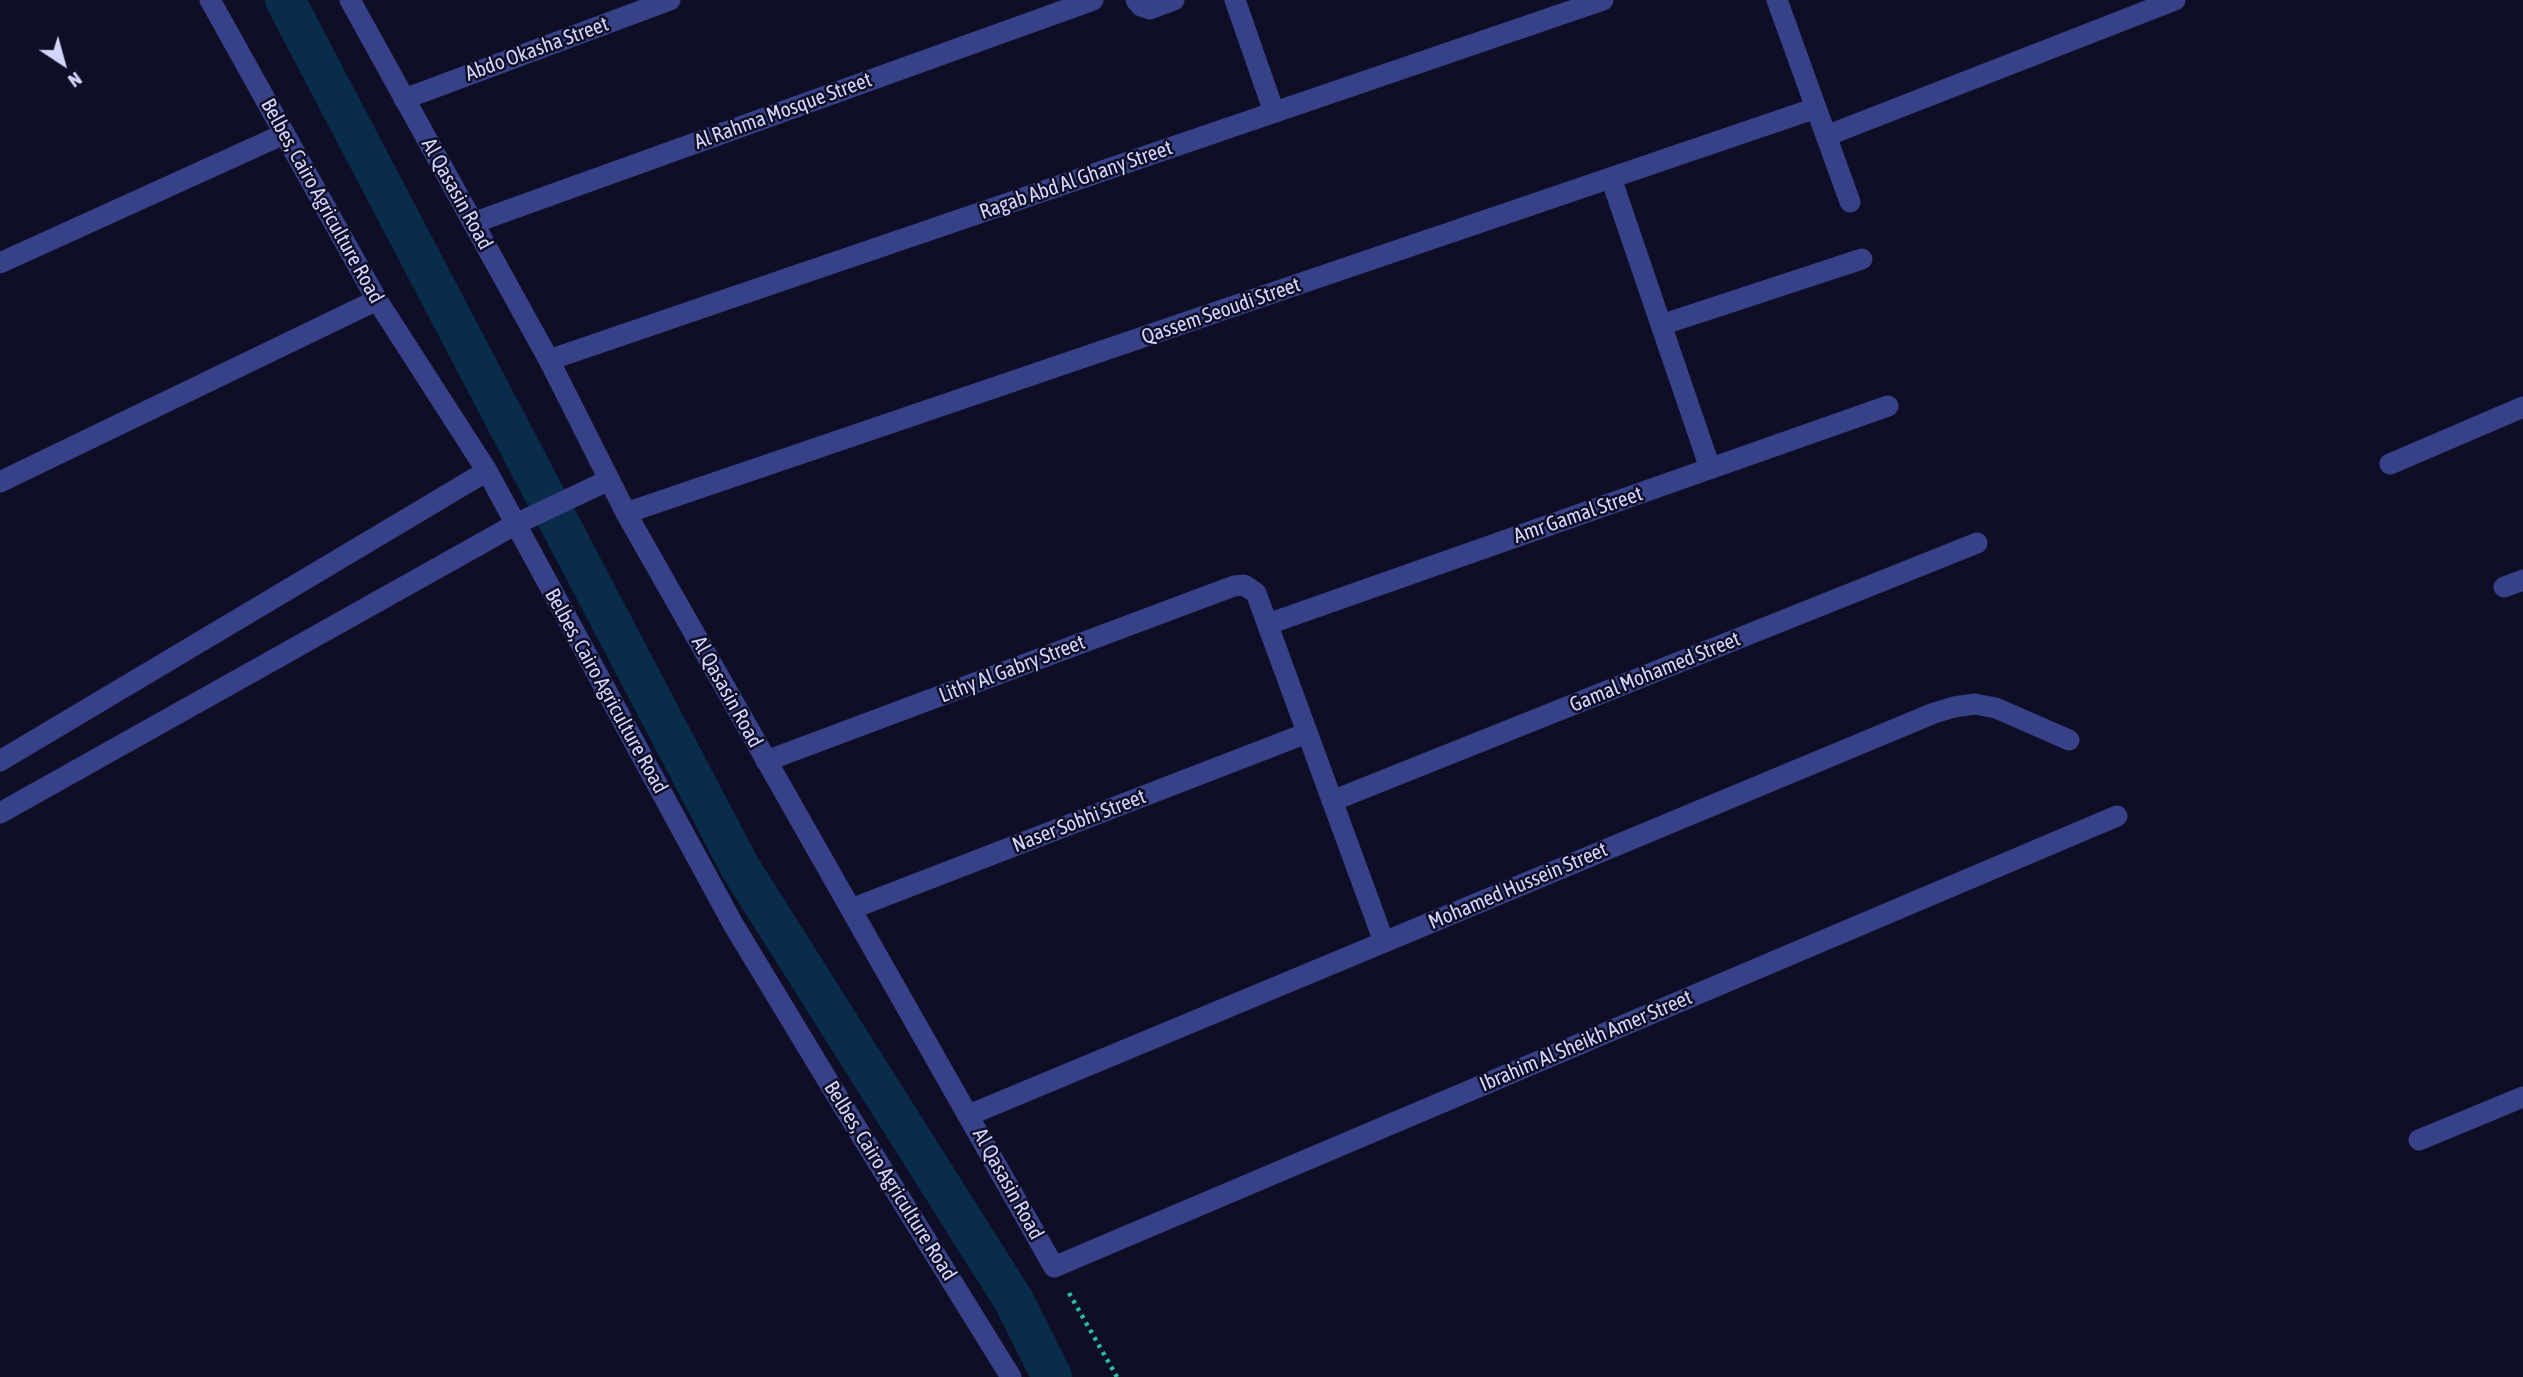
<!DOCTYPE html>
<style>
body{margin:0}
#map{position:relative;width:2523px;height:1377px;overflow:hidden;background:#0e0e27;font-family:"Asap Condensed",sans-serif}
canvas{display:block}
.north{position:absolute;left:28px;top:28px;width:70px;height:70px;-webkit-text-stroke:5px #0e0e27;paint-order:stroke;rotate:144deg;font-size:19px;font-weight:700;line-height:28px;text-align:center;color:#d4d6ff}
.north::after{content:'';display:block;margin:auto;width:24px;height:32px;background:#d4d6ff;clip-path:polygon(50% 0,100% 100%,50% 72%,0 100%)}
</style>
<div id="map">
<canvas width="2523" height="1377"></canvas>
<div class="north">N</div>
</div>
<script>
const context = document.querySelector('canvas').getContext('2d');
context.lineJoin = 'round';
const shape = rows => new Path2D(rows.map(r => 'M' + r).join(''));
function strokePath(path, color, width, dash) { context.strokeStyle = color; context.lineWidth = width; context.lineCap = dash ? 'butt' : 'round'; context.setLineDash(dash || []); context.stroke(path); }
function drawText(font, color, halo, rows, align = 'center') {
  context.font = font + ' "Asap Condensed",sans-serif'; context.lineWidth = 5; context.setLineDash([]); context.textBaseline = 'middle'; context.strokeStyle = halo; context.fillStyle = color; for (const [text, x, y, turn = 0] of rows) {
    context.save(); context.translate(x, y); context.rotate((+turn || 0) * Math.PI / 180); context.textAlign = isNaN(turn) ? turn : align; if (halo) context.strokeText(text, 0, 0); context.fillText(text, 0, 0); context.restore();
  }
}
strokePath(shape([
 [285,0,740,867,1014,1301,1052,1377]
]), '#092c4a', 40);
strokePath(shape([
 [1069,1293,1117,1377]
]), '#28bf9b', 4.5, [3.5, 5]);
strokePath(shape([
 [210,0,377,300,487,471,733,924,848,1114,1011,1377],
 [350,0,549,360,626,513,1054,1267,2117,816],
 [1136,0,1141,6,1150,9,1174,0],
 [1235,0,1274,112],
 [1777,0,1850,202],
 [404,99,670,0],
 [1826,136,2175,0],
 [1611,178,1710,468],
 [473,223,1093,0],
 [0,263,284,134],
 [1661,325,1862,259],
 [549,360,1603,0],
 [2390,464,2523,407],
 [0,482,377,300],
 [626,513,1816,108],
 [2504,587,2523,580],
 [1268,624,1888,406],
 [0,761,487,471],
 [766,761,1234,586,1244,585,1256,593,1384,942],
 [1332,801,1977,543],
 [0,813,516,524,609,480],
 [851,909,1307,733],
 [969,1115,1934,713,1954,707,1975,704,1996,708,2069,740],
 [2419,1140,2523,1097]
]), '#364188', 21);
drawText('21px', '#d4d6ff', '#0e0e27', [
 ["Abdo Okasha Street",537,49,-20],
 ["Al Rahma Mosque Street",783,111,-20],
 ["Ragab Abd Al Ghany Street",1076,180,-19],
 ["Al Qasasin Road",457,194,61],
 ["Belbes, Cairo Agriculture Road",322,201,61],
 ["Qassem Seoudi Street",1221,311,-19],
 ["Amr Gamal Street",1578,515,-19],
 ["Lithy Al Gabry Street",1012,669,-21],
 ["Gamal Mohamed Street",1655,672,-22],
 ["Belbes, Cairo Agriculture Road",606,691,61],
 ["Al Qasasin Road",727,692,61],
 ["Naser Sobhi Street",1079,821,-21],
 ["Mohamed Hussein Street",1518,886,-23],
 ["Ibrahim Al Sheikh Amer Street",1586,1041,-23],
 ["Belbes, Cairo Agriculture Road",890,1181,58],
 ["Al Qasasin Road",1008,1184,61]
]);
</script>
